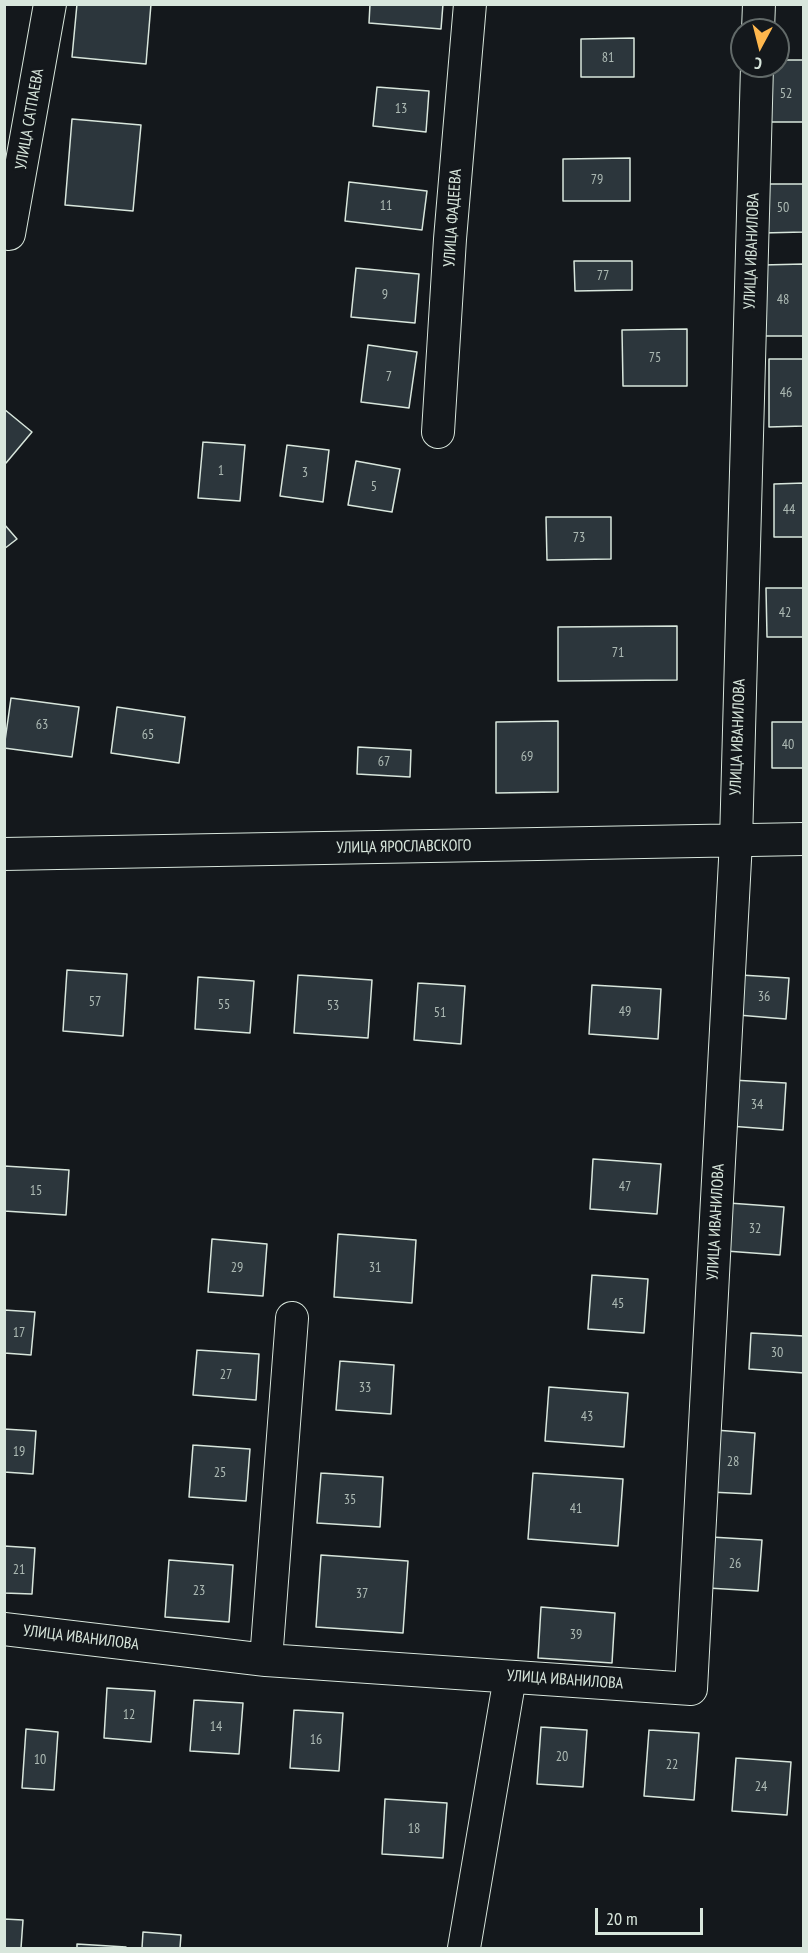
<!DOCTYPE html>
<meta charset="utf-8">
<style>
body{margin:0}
#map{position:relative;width:808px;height:1953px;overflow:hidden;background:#14181c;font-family:"PT Sans Narrow",sans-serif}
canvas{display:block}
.frame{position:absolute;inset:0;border:6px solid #d8e6dc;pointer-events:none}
.north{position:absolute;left:730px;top:18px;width:60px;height:60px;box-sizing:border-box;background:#14181c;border:2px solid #626a69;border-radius:50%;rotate:187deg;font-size:16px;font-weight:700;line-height:24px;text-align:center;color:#d8e6dc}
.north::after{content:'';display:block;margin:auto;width:21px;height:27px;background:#ffb74d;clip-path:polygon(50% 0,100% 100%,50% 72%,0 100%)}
.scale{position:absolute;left:595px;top:1908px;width:108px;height:27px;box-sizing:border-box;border:3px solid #d8e6dc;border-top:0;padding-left:8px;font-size:18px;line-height:21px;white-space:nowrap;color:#d8e6dc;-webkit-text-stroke:4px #14181c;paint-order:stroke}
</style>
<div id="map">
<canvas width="808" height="1953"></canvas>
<div class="frame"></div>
<div class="north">С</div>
<div class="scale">20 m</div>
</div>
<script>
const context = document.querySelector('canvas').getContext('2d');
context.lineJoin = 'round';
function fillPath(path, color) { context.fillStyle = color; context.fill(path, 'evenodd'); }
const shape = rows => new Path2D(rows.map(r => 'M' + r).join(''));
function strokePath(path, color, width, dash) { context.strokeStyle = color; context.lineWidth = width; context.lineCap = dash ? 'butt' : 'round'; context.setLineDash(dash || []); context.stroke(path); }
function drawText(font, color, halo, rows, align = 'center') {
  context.font = font + ' "PT Sans Narrow",sans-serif'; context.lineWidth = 4.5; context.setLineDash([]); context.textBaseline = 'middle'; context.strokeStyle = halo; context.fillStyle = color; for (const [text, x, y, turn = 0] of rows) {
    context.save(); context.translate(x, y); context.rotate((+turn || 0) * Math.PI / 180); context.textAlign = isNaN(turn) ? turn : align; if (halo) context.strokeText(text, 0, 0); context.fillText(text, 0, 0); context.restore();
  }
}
const building = shape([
 [77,4,151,4,146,64,72,57,77,4],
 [370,4,443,4,441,29,369,23,370,4],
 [634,38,634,77,581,77,581,39,634,38],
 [778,60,804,60,804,122,768,122,768,66,778,66,778,60],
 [377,87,429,91,426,132,373,126,377,87],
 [72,119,141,125,133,211,65,205,72,119],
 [630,158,630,201,563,201,563,159,630,158],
 [349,182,427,191,422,230,345,221,349,182],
 [762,184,804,184,804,232,762,233,762,184],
 [574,261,632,261,632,290,575,291,574,261],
 [804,264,804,336,763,336,762,265,804,264],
 [356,268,419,274,415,323,351,317,356,268],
 [687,329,687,386,623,386,622,330,687,329],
 [368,345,417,352,409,408,361,402,368,345],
 [769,359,804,359,804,426,769,427,769,359],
 [4,409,32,432,6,463,4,462,4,409],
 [203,442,245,445,240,501,198,498,203,442],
 [287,445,329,450,323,502,280,496,287,445],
 [356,461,400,469,392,512,348,505,356,461],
 [804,483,804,537,774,537,774,484,804,483],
 [546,517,611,517,611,559,547,560,546,517],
 [4,524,17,539,4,549,4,524],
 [766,588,804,588,804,637,767,637,766,588],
 [677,626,677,680,558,681,558,627,677,626],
 [11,698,79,707,72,757,4,748,11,698],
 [117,707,185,717,179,763,111,753,117,707],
 [558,721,558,792,496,793,496,722,558,721],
 [772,722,804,722,804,768,772,768,772,722],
 [358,747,411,750,410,777,357,774,358,747],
 [67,970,127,974,123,1036,63,1031,67,970],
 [298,975,372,980,368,1038,294,1033,298,975],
 [741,975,789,978,786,1019,738,1015,741,975],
 [198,977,254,981,250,1033,195,1029,198,977],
 [418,983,465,986,461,1044,414,1040,418,983],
 [592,985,661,989,658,1039,589,1034,592,985],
 [732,1080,786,1083,783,1130,729,1126,732,1080],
 [593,1159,661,1164,657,1214,590,1209,593,1159],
 [4,1166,69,1170,66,1215,4,1211,4,1166],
 [729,1203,784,1207,780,1255,726,1251,729,1203],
 [338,1234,416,1240,412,1303,334,1297,338,1234],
 [212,1239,267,1244,263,1296,208,1292,212,1239],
 [592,1275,648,1279,644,1333,588,1329,592,1275],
 [4,1310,35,1312,31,1355,4,1353,4,1310],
 [751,1333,804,1336,804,1373,749,1369,751,1333],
 [197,1350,259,1354,256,1400,193,1395,197,1350],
 [340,1361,394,1365,391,1414,336,1410,340,1361],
 [549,1387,628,1393,624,1447,545,1441,549,1387],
 [4,1429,36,1431,33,1474,4,1472,4,1429],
 [715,1430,755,1433,751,1494,710,1492,715,1430],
 [193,1445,250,1449,246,1501,189,1497,193,1445],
 [321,1473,383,1477,380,1527,317,1523,321,1473],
 [533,1473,623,1479,618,1546,528,1539,533,1473],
 [711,1537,762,1540,758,1591,708,1588,711,1537],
 [4,1546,35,1548,32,1594,4,1593,4,1546],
 [321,1555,408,1561,403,1633,316,1627,321,1555],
 [169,1560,233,1565,229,1622,165,1617,169,1560],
 [541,1607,615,1613,612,1663,538,1658,541,1607],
 [107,1688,155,1691,151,1742,104,1738,107,1688],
 [194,1700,243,1703,239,1754,190,1751,194,1700],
 [294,1710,343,1713,339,1771,290,1768,294,1710],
 [541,1727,587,1730,583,1787,537,1784,541,1727],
 [26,1729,58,1732,54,1790,22,1788,26,1729],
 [649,1730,699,1733,694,1800,644,1796,649,1730],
 [736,1758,791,1762,787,1815,732,1811,736,1758],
 [385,1799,447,1803,443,1858,382,1854,385,1799],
 [4,1919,23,1920,21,1948,4,1948,4,1919],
 [143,1932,181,1935,180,1948,142,1948,143,1932],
 [77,1944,126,1947,126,1948,77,1948,77,1944]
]);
fillPath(building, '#2c363c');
strokePath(building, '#d8e6dc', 1.5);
const street = shape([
 [758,30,759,4],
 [9,234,50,4],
 [438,432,450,239,470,4],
 [4,854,804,839],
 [4,1629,266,1660,691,1689,736,841,757,66],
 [266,1660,292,1318],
 [464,1948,510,1677]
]);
strokePath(street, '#d8e6dc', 34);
strokePath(street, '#14181c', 32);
drawText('14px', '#adbab4', null, [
 ["81",608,58],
 ["52",786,94],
 ["13",401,109],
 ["79",597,180],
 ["11",386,206],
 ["50",783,208],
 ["77",603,276],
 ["9",385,295],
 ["48",783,300],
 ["75",655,358],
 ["7",389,377],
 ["46",786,393],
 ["1",221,471],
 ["3",305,473],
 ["5",374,487],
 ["44",789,510],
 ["73",579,538],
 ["42",785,613],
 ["71",618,653],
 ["63",42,725],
 ["65",148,735],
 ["40",788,745],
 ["69",527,757],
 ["67",384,762],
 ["36",764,997],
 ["57",95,1002],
 ["55",224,1005],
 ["53",333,1006],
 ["49",625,1012],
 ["51",440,1013],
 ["34",757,1105],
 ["47",625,1187],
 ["15",36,1191],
 ["32",755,1229],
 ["29",237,1268],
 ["31",375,1268],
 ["45",618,1304],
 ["17",19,1333],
 ["30",777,1353],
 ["27",226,1375],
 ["33",365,1388],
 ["43",587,1417],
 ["19",19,1452],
 ["28",733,1462],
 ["25",220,1473],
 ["35",350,1500],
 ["41",576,1509],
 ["26",735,1564],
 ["21",19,1570],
 ["23",199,1591],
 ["37",362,1594],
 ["39",576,1635],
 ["12",129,1715],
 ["14",216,1727],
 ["16",316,1740],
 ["20",562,1757],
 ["10",40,1760],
 ["22",672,1765],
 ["24",761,1787],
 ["18",414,1829]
]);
drawText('16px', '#d8e6dc', '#14181c', [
 ["УЛИЦА САТПАЕВА",30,119,-80],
 ["УЛИЦА ФАДЕЕВА",453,218,-86],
 ["УЛИЦА ИВАНИЛОВА",752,251,-88],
 ["УЛИЦА ИВАНИЛОВА",738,737,-88],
 ["УЛИЦА ЯРОСЛАВСКОГО",404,847,-1],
 ["УЛИЦА ИВАНИЛОВА",716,1222,-87],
 ["УЛИЦА ИВАНИЛОВА",81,1638,7],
 ["УЛИЦА ИВАНИЛОВА",565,1680,4]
]);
</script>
